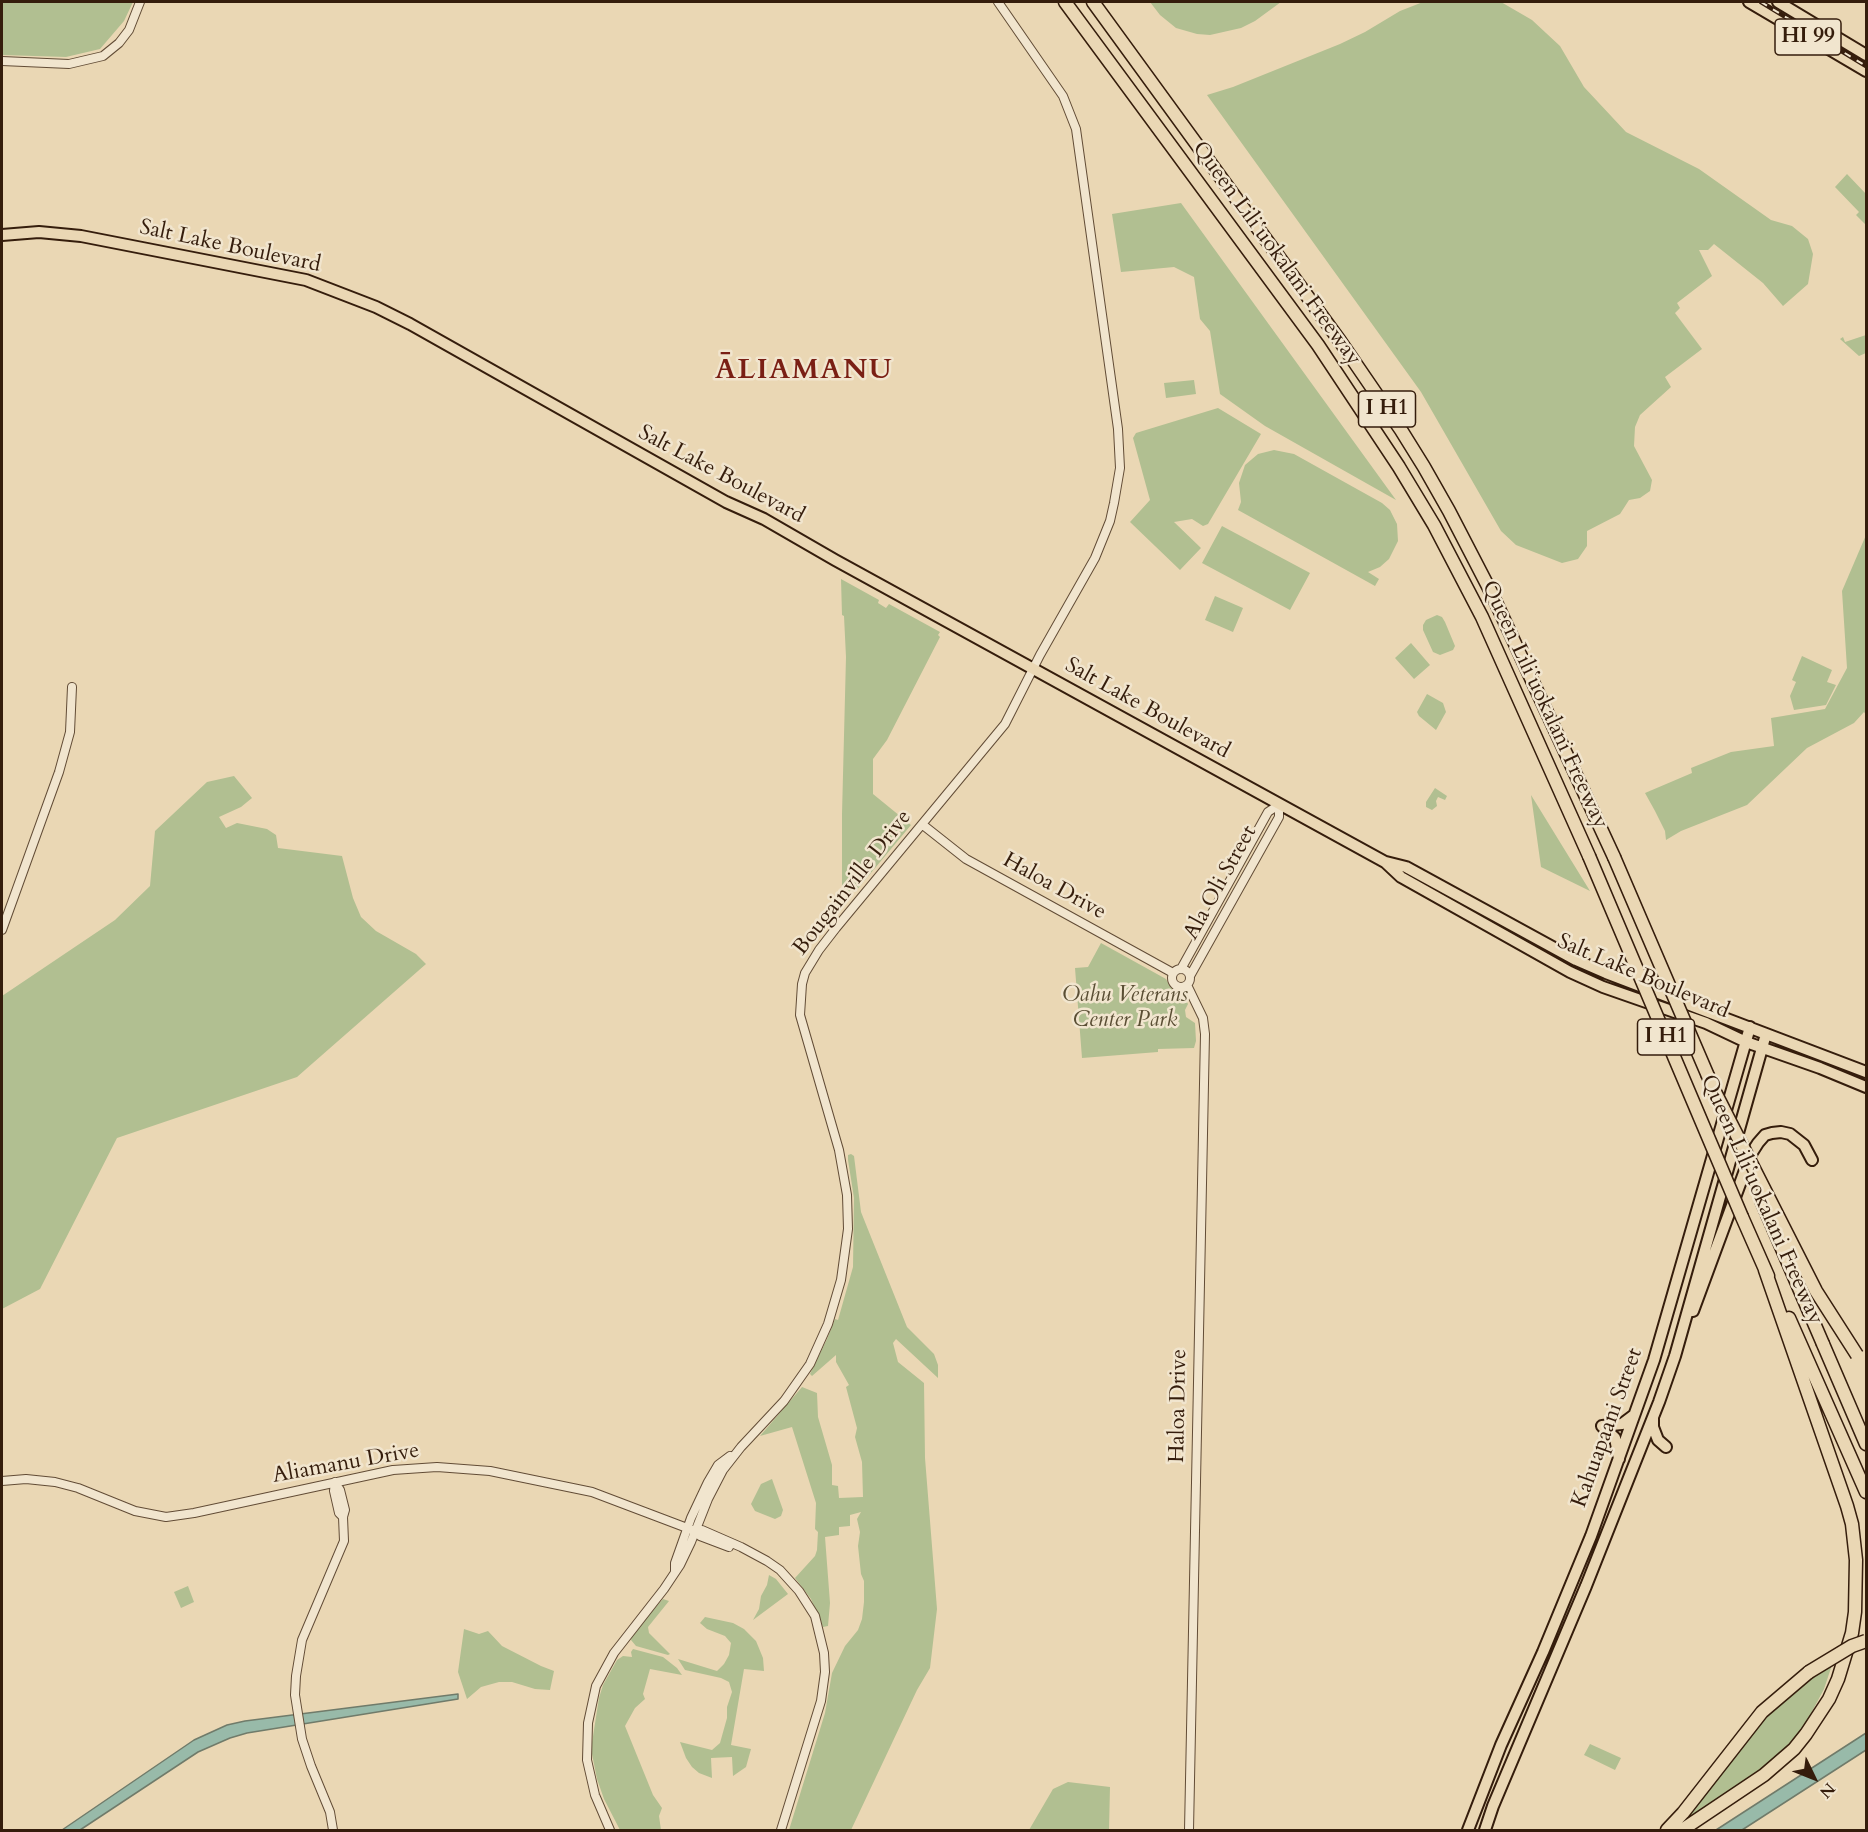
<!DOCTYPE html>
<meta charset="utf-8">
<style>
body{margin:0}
#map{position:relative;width:1868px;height:1832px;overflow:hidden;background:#ead7b4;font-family:Cardo,serif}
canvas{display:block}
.frame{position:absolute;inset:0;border:3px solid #351d0c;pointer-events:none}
.north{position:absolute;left:1784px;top:1748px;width:60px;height:60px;-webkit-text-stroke:4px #f1e5ce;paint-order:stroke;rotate:133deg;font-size:16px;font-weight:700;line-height:24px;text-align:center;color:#351d0c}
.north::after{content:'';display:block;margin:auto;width:21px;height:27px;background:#351d0c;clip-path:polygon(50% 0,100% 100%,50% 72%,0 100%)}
</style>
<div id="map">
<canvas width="1868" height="1832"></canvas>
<div class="frame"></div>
<div class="north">N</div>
</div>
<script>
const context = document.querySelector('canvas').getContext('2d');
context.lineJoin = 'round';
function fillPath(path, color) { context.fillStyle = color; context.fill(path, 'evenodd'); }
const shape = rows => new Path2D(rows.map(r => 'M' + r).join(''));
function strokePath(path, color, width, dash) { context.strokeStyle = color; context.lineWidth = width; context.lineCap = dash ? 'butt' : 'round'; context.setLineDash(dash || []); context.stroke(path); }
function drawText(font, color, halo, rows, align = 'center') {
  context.font = font + ' Cardo,serif'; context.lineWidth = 5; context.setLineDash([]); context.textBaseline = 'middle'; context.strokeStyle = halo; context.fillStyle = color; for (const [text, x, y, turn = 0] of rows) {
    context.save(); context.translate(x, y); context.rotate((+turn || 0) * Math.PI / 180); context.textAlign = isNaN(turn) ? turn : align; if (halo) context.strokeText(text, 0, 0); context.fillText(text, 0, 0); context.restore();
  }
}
fillPath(shape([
 [2,2,133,2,124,21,100,49,66,57,2,55],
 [1150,2,1281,2,1255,21,1241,28,1210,35,1197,34,1176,28,1160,15],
 [1423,2,1501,2,1532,20,1560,46,1584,87,1626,132,1699,169,1771,220,1792,226,1808,239,1813,254,1808,284,1783,306,1763,283,1714,244,1708,250,1699,250,1712,276,1677,303,1680,308,1675,313,1702,349,1665,377,1671,387,1640,415,1635,427,1634,446,1652,480,1650,491,1640,498,1629,500,1620,514,1587,531,1587,546,1578,559,1562,563,1516,545,1501,531,1421,392,1207,95,1233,87,1340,44,1365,32,1400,11],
 [1847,174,1866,194,1866,225,1856,215,1859,212,1835,187],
 [1181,203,1396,500,1265,426,1220,394,1210,331,1200,319,1194,277,1174,267,1121,272,1112,214],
 [1865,333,1866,333,1866,353,1859,356,1840,339,1843,337,1845,342,1866,335],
 [1194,380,1196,394,1166,398,1164,383],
 [1218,408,1261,434,1208,524,1203,526,1192,519,1174,522,1201,548,1180,570,1130,522,1150,500,1133,438,1136,433],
 [1274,450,1294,454,1382,503,1390,510,1397,524,1398,541,1389,559,1380,567,1368,572,1379,579,1375,586,1238,510,1241,502,1239,483,1245,465,1258,454],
 [1222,526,1310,573,1290,610,1202,563],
 [1866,535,1866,715,1864,712,1854,723,1807,748,1747,805,1681,831,1666,840,1665,831,1655,811,1645,793,1692,773,1691,768,1731,752,1774,746,1771,718,1825,709,1847,668,1842,591],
 [841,579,879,600,878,603,886,608,889,604,940,632,938,635,940,637,887,740,873,759,873,794,911,825,855,892,853,891,842,904,842,814,846,657,844,616,842,615],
 [1215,596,1243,608,1233,632,1205,620],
 [1437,615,1442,617,1445,622,1455,646,1453,650,1440,655,1433,652,1423,630,1423,625,1426,620],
 [1411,643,1430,665,1414,679,1395,658],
 [1802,656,1832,670,1827,682,1836,685,1826,705,1794,710,1790,696,1796,682,1792,680],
 [1427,694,1443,703,1446,712,1436,730,1419,716,1417,712],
 [234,776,252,798,241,807,219,817,226,828,237,823,267,829,276,835,278,848,342,856,353,898,361,917,376,931,416,954,426,964,297,1077,117,1138,40,1289,2,1309,2,996,115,920,150,886,155,831,207,782],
 [1435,788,1447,796,1445,800,1438,797,1436,801,1437,806,1432,810,1426,807,1426,802],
 [1531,795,1590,891,1541,867],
 [1101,943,1166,979,1171,988,1182,994,1188,1004,1185,1010,1186,1017,1195,1023,1196,1041,1194,1048,1158,1049,1158,1052,1082,1058,1075,968,1088,967],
 [851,1154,854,1156,861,1212,907,1327,934,1354,938,1365,938,1378,896,1339,893,1343,898,1362,924,1383,925,1458,937,1609,930,1668,917,1690,851,1830,789,1830,825,1713,832,1673,845,1646,858,1630,862,1619,864,1602,864,1581,861,1574,858,1546,860,1532,857,1519,861,1512,850,1515,850,1526,839,1527,839,1535,825,1537,830,1603,828,1626,823,1627,811,1599,795,1578,815,1556,817,1550,818,1532,815,1529,816,1503,792,1427,760,1436,802,1387,817,1393,818,1417,832,1465,832,1485,838,1486,839,1498,863,1497,862,1462,855,1437,857,1428,846,1387,849,1385,836,1362,836,1355,812,1376,810,1374,827,1339,835,1319,838,1320,853,1267,854,1198,848,1160,848,1155],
 [772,1479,783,1510,781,1516,775,1519,755,1511,751,1504,761,1484],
 [769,1575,776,1579,788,1594,753,1620,759,1609,761,1596,767,1585],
 [188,1586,194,1602,181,1608,174,1592],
 [663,1599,669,1601,648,1627,649,1633,670,1654,668,1655,636,1646,631,1640,632,1634],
 [705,1617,733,1623,744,1629,756,1641,763,1658,764,1671,744,1669,731,1745,751,1749,746,1767,733,1776,732,1757,711,1758,712,1778,699,1773,692,1767,686,1758,680,1742,712,1750,720,1743,727,1718,727,1707,732,1692,729,1682,721,1678,685,1670,678,1659,717,1671,724,1664,729,1655,731,1643,725,1636,707,1629,700,1623],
 [464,1629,479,1634,488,1631,502,1646,541,1666,554,1671,550,1690,535,1689,512,1682,499,1682,481,1687,467,1699,458,1672],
 [633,1649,663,1657,677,1668,682,1675,650,1669,643,1694,645,1699,635,1708,625,1726,653,1795,662,1808,659,1816,661,1830,620,1830,604,1799,597,1779,591,1749,599,1698,603,1685,617,1660,623,1656,632,1657,631,1652],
 [1832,1665,1824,1689,1815,1706,1803,1728,1786,1747,1752,1777,1677,1828,1756,1725,1801,1684],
 [1590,1744,1621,1758,1615,1770,1584,1755],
 [1068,1782,1110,1787,1109,1830,1029,1830,1053,1789]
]), '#b1bf91');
const water = shape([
 [458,1694,458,1699,247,1733,230,1738,198,1752,80,1830,62,1830,194,1740,227,1725,245,1721,458,1694],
 [1866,1733,1866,1750,1742,1830,1716,1830,1866,1733]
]);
fillPath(water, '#98baa9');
strokePath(water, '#707b6a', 1.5);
const minor = shape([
 [2,61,69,64,103,56,119,43,129,30,140,2],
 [923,825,966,859,1173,973],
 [2,930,59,772,70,732,72,687],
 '1172 978a9 9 0 1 1 18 0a9 9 0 1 1-18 0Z',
 [1181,969,1268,812,1280,804],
 [1190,976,1279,817,1279,805],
 [1187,985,1203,1018,1205,1034,1189,1830],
 [2,1481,26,1479,55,1482,78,1488,135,1511,166,1517,194,1513,393,1470,437,1467,490,1471,592,1492,695,1531,702,1530,741,1547,767,1561,780,1570,799,1591,815,1616,824,1653,825,1672,821,1701,781,1830],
 [335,1482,334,1491,339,1513,343,1517],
 [695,1531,700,1536,729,1547],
 [675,1571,675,1563,691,1518,708,1482,718,1465,730,1456],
 [333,1830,330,1812,311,1766,302,1739,295,1695,296,1676,302,1640,344,1541,343,1517,345,1510,340,1490,335,1482],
 [610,1830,595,1795,587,1760,588,1723,596,1686,614,1653,664,1589,680,1565,691,1542,708,1499,723,1470,741,1447,784,1401,810,1364,828,1324,841,1280,848,1229,847,1195,839,1150,800,1015,802,984,805,973,819,950,836,928,1005,724,1040,655,1095,558,1110,521,1114,503,1120,468,1118,429,1076,129,1063,96,998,2]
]);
const major = shape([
 [1749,2,1866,71],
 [1778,2,1866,55],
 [2,235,39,232,81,236,306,280,376,307,410,324,726,502,764,519,835,560,1385,862,1401,877,1570,972,1603,987,1706,1023,1746,1042,1820,1068,1866,1087],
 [1386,862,1406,867,1576,960,1606,973,1866,1072],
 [1693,1311,1751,1154,1758,1143,1765,1135,1772,1133,1781,1132,1790,1134,1804,1145,1812,1160],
 [1653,1418,1653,1427,1658,1440,1666,1447],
 [1602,1426,1615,1438,1619,1459],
 [1602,1426,1622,1424,1634,1415],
 [1468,1830,1501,1745,1543,1652,1591,1536,1654,1360,1750,1027],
 [1485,1830,1493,1806,1586,1586,1659,1402,1675,1356,1766,1034]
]);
const highway = shape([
 [1065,2,1318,345,1399,467,1434,525,1482,617,1589,856],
 [1093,2,1340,341,1401,430,1424,467,1449,511,1492,594,1614,857],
 [1708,1076,1716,1094],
 [1742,1217,1768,1276],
 [1789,1318,1866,1492],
 [1823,1344,1866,1444],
 [1667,1830,1683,1813,1762,1712,1809,1672],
 [1682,1830,1764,1775,1794,1749,1806,1734,1829,1699,1838,1679,1852,1633,1855,1612,1856,1560,1852,1524,1847,1506,1765,1270]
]);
strokePath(minor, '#624c36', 10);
strokePath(major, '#351d0c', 14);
strokePath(highway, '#351d0c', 15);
strokePath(minor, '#f1e5ce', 8);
strokePath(major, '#ead7b4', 10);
strokePath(highway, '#ead7b4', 12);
const rail = shape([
 [1761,2,1866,66]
]);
strokePath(rail, '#351d0c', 4.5);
strokePath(rail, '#f1e5ce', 2, [7]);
const highwayBridge = shape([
 [1589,856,1742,1217],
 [1614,857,1708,1076],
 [1716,1094,1816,1291,1857,1355],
 [1761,1200,1823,1344],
 [1809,1672,1852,1646,1866,1641]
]);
strokePath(highwayBridge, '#351d0c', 15, []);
strokePath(highwayBridge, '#ead7b4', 12);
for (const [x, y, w] of [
 [1808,37,66],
 [1387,409,57],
 [1666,1037,57]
]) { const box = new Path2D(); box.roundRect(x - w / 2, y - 18, w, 36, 4.5); context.fillStyle = '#f1e5ce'; context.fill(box); strokePath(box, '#351d0c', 1.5); }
drawText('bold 21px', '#351d0c', null, [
 ["HI 99",1808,37],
 ["I H1",1387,409],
 ["I H1",1666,1037]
]);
drawText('22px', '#351d0c', '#f1e5ce', [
 ["Salt Lake Boulevard",230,247,12],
 ["Queen Liliʻuokalani Freeway",1276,254,54],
 ["Salt Lake Boulevard",721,475,28],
 ["Queen Liliʻuokalani Freeway",1544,705,65],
 ["Salt Lake Boulevard",1147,709,29],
 ["Bougainville Drive",853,883,-52],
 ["Ala Oli Street",1221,883,-61],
 ["Haloa Drive",1054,887,29],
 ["Salt Lake Boulevard",1643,977,23],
 ["Queen Liliʻuokalani Freeway",1761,1200,66],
 ["Haloa Drive",1179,1406,-89],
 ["Kahuapaani Street",1608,1428,-70],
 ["Aliamanu Drive",346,1464,-10]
]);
drawText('italic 22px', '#5a4e34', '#f1e5ce', [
 ["Oahu Veterans",1125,996],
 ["Center Park",1125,1021]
]);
context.letterSpacing = '1.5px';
drawText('bold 28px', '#7a1f14', '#f1e5ce', [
 ["ĀLIAMANU",804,372]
]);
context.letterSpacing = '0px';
</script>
